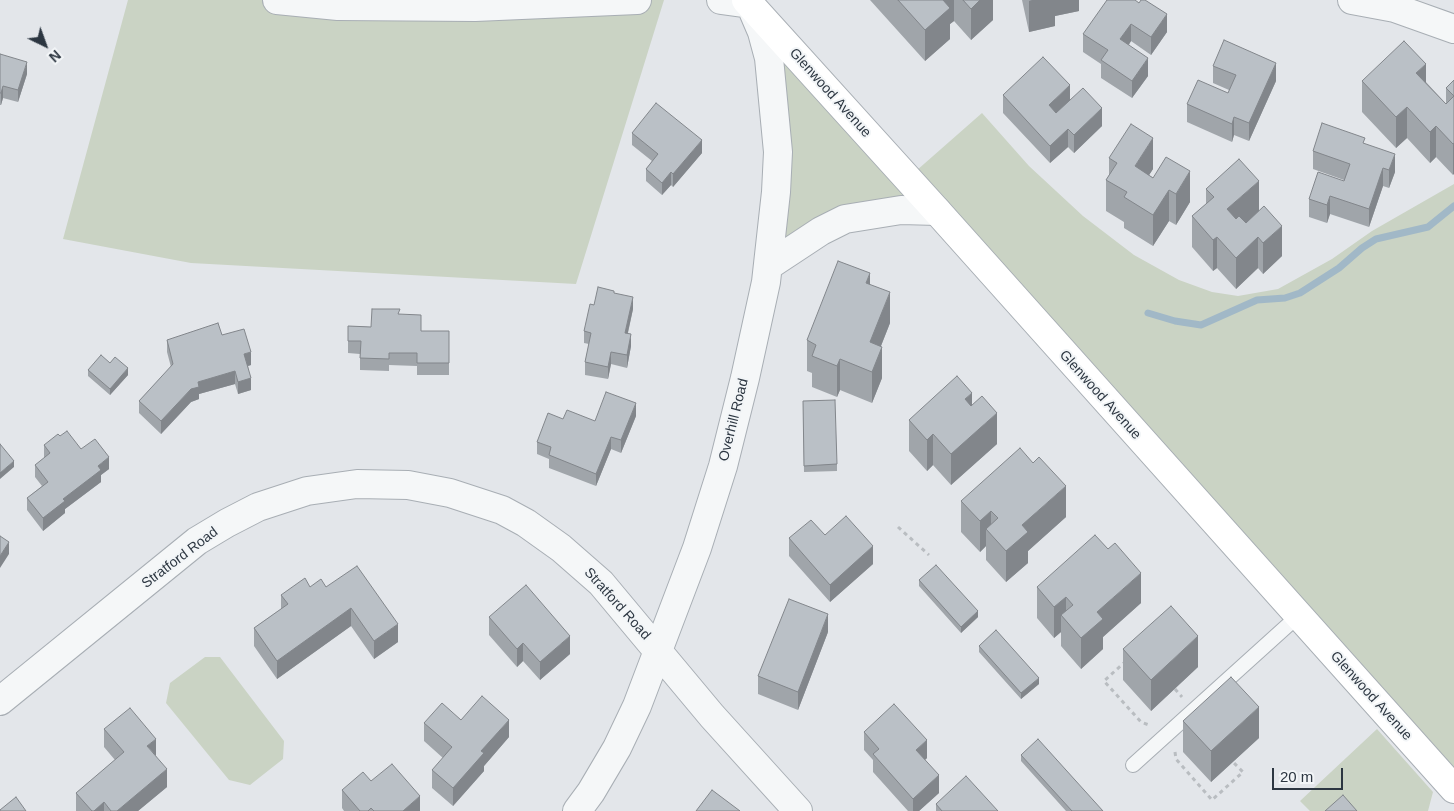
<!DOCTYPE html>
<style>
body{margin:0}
#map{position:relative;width:1454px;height:811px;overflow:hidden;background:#e3e6ea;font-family:Helvetica,sans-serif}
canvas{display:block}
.north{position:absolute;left:20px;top:20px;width:50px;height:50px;-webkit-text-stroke:4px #f2f5f7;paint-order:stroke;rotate:138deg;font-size:14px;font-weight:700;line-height:20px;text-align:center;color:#2c3641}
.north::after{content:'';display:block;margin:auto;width:18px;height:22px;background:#2c3641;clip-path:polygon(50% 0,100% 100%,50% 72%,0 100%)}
.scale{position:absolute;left:1272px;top:768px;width:71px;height:22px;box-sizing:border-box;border:2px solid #2c3641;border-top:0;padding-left:6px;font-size:15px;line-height:18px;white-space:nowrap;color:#2c3641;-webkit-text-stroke:4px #f2f5f7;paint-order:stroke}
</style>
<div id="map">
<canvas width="1454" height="811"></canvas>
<div class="north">N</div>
<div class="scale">20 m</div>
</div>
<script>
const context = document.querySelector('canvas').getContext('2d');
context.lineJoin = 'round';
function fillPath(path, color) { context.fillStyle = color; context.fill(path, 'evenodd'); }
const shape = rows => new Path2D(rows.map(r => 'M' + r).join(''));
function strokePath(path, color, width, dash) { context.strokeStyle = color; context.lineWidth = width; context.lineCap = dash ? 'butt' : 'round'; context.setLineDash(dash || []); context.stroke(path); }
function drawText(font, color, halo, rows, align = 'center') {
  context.font = font + ' Helvetica,sans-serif'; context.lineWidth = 4; context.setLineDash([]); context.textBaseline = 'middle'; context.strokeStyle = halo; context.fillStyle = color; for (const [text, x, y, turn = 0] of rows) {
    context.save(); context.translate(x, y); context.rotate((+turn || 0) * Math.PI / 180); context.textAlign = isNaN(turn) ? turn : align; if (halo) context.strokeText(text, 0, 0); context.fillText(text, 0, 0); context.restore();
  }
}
fillPath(shape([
 [128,0,664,0,576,284,191,263,63,239],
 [746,0,908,178,982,113,1029,166,1083,216,1134,255,1179,280,1212,292,1238,296,1278,289,1332,259,1372,231,1454,184,1454,789,938,211,901,210,768,266,776,192],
 [205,657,220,657,284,741,283,759,250,785,229,780,166,703,170,683],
 [1377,729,1433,792,1428,811,1310,811,1300,801]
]), '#cad3c4');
strokePath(shape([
 [1148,313,1175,321,1201,325,1257,300,1285,298,1300,293,1339,268,1362,248,1376,239,1428,227,1454,206]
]), '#a1b8c7', 7);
const lane = shape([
 [1133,765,1298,616]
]);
const street = shape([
 [277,0,338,6,475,7,637,0],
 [1352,0,1395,8,1454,29],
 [768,266,821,231,845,219,901,210,937,211],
 [0,701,197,541,227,523,258,507,307,491,357,484,408,485,450,493,502,510,526,523,561,548,601,583,712,716,798,811],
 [577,811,591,792,617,748,637,706,697,548,723,466,745,378,766,282,776,192,778,152,769,58,762,32,750,4,721,0]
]);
const secondary = shape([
 [746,0,937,211,1454,789]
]);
strokePath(lane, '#a8aeb4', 16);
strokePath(street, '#a8aeb4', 30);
strokePath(secondary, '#a8aeb4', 30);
strokePath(shape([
 [898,527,929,555],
 [1126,661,1104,681,1141,722,1149,725],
 [1175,689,1182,697],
 [1175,752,1176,759,1212,800,1243,772,1233,762]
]), '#b9bdc1', 3, [4, 4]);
strokePath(lane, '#f5f7f8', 14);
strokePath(street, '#f5f7f8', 28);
strokePath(secondary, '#fff', 28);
fillPath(shape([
 [870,0,993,0,993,20,971,40,954,21,950,24,950,39,925,61],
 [1022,0,1079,0,1079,11,1055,16,1055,26,1029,32],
 [1139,3,1167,32,1151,55,1131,41,1129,45,1148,76,1132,98,1101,78,1101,64,1083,52,1083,34],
 [0,54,27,74,18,102,3,98,1,105,0,105],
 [1213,66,1276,81,1249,141,1234,135,1232,142,1187,122,1187,104,1228,93,1229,90,1213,83],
 [1454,80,1453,175,1436,157,1430,163,1407,138,1396,148,1362,112,1362,81,1426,82,1446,104,1446,88],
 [1003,95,1070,100,1102,126,1074,153,1068,147,1050,163,1003,113],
 [632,133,702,153,673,187,671,185,662,195,646,181,646,169,652,161,632,145],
 [1365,144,1395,172,1389,188,1383,186,1369,227,1330,214,1327,223,1309,217,1309,199,1344,181,1344,180,1313,169,1313,151],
 [1109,158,1153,169,1149,175,1190,202,1176,225,1169,221,1153,246,1124,228,1124,222,1106,211,1106,180,1109,175],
 [1206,189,1259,211,1282,256,1263,274,1258,268,1236,289,1217,268,1213,271,1192,247,1192,216,1206,204],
 [870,284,890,323,881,346,882,378,872,403,840,390,837,397,812,387,812,373,807,371,807,340],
 [614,293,633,309,628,333,631,346,627,368,611,364,608,379,585,375,585,362,589,344,584,343,584,331,594,305],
 [400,314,421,331,449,331,449,375,417,375,417,366,389,365,389,371,360,370,360,354,348,353,348,326,371,327],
 [222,335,251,365,248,366,251,390,238,394,235,384,199,394,199,399,191,402,161,434,139,413,139,401,171,367,167,352,167,340],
 [110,363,128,375,110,395,88,376,88,370],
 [803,401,837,464,837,471,804,472],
 [972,405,997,444,951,485,933,465,927,471,909,451,909,420],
 [636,416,621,453,611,449,596,486,549,468,549,459,537,454,537,442,563,419,595,421],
 [60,436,81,449,109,469,101,475,101,482,65,509,65,513,43,531,27,510,27,498,42,486,35,477,35,465,44,458,44,445],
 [961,501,1066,517,1028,551,1028,563,1006,582,986,560,986,546,980,552,961,532],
 [825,535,873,564,830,602,789,556,789,538],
 [919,580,978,617,961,633,919,586],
 [310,587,326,587,398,642,374,659,351,626,277,679,254,646,254,628,281,609,281,595],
 [1037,587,1141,603,1103,637,1103,649,1081,669,1061,646,1061,632,1054,638,1037,618],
 [489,617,570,654,540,680,523,661,517,667,489,635],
 [828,632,798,710,758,694,758,676],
 [979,646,1039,684,1021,699,979,652],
 [1123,649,1198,667,1151,711,1123,680],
 [461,720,509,737,484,766,484,771,453,806,432,788,432,770,443,758,424,741,424,723],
 [1183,721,1259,738,1211,782,1183,752],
 [104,729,156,756,167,787,138,811,76,811,76,793,115,760,104,747],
 [864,732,927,758,925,760,939,793,919,811,908,811,873,772,873,760,864,750],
 [1021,755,1103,811,1066,811,1021,761],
 [371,781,420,811,344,811,342,808,342,790],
 [936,804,998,811,936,811]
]), '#a0a5aa');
fillPath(shape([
 [943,0,954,0,954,21,950,24,950,39,925,61,925,30],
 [980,0,993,0,993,20,971,40,971,9],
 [1032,0,1079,0,1079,11,1055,16,1055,26,1029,32,1029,1],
 [1167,14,1167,32,1151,55,1151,37],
 [1131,24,1131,41,1120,57,1120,39],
 [1148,58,1148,76,1132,98,1132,81],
 [27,62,27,74,18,102,18,90],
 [1276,63,1276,81,1249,141,1249,123],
 [1426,64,1426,95,1416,73],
 [1070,85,1070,103,1049,123,1049,105],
 [3,86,3,98,1,105,1,93],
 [1407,107,1407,138,1396,148,1396,117],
 [1102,108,1102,126,1074,153,1074,135],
 [1234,117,1234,135,1232,142,1232,124],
 [1436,126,1436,157,1430,163,1430,132],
 [1068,129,1068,147,1050,163,1050,146],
 [1153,138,1153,169,1135,197,1135,166],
 [702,140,702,153,673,187,673,174],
 [1454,143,1454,174,1453,175,1453,144],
 [1395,154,1395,172,1389,188,1389,170],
 [1383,168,1383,186,1369,227,1369,209],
 [1190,171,1190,202,1176,225,1176,194],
 [671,172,671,185,662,195,662,183],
 [1259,181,1259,212,1227,240,1227,209],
 [1169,190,1169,221,1153,246,1153,215],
 [1330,196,1330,214,1327,223,1327,205],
 [1282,226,1282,256,1263,274,1263,243],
 [1217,237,1217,268,1213,271,1213,240],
 [1258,237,1258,268,1236,289,1236,258],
 [870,273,870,304,866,283],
 [890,292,890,323,871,371,870,342],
 [633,297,633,309,625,345,625,333],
 [631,334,631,346,627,368,627,355],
 [882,347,882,378,872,403,872,372],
 [251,352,251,365,244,367,244,354],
 [611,352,611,364,608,379,608,367],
 [840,359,840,390,837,397,837,366],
 [128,368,128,375,110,395,110,389],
 [235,371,235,384,199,394,199,399,191,402,161,434,161,421,198,382],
 [251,378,251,390,238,394,238,382],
 [972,393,972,424,965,399],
 [636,403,636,416,621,453,621,440],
 [997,413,997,444,951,485,951,454],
 [933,434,933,465,927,471,927,440],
 [611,437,611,449,596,486,596,474],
 [109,457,109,469,101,475,101,482,65,509,65,513,43,531,43,518,98,466],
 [14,461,14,467,0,479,0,473],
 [1066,486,1066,517,1028,551,1028,563,1006,582,1006,551,1022,525],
 [991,511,991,534,986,529,986,546,980,552,980,521],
 [9,542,9,554,0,568,0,556],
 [873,546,873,564,830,602,830,585],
 [1141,573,1141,603,1103,637,1103,649,1081,669,1081,638,1097,612],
 [1066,597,1066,621,1061,615,1061,632,1054,638,1054,607],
 [351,608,351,626,277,679,277,661],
 [978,611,978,617,961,633,961,627],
 [828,614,828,632,798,710,798,692],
 [398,624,398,642,374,659,374,641],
 [570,636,570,654,540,680,540,662],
 [1198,636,1198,667,1151,711,1151,680],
 [523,643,523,661,517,667,517,649],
 [1039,678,1039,684,1021,699,1021,693],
 [1259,707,1259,738,1211,782,1211,751],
 [509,720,509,737,484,766,484,771,453,806,453,788,481,751],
 [156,739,156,756,147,746],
 [927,740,927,758,916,768,916,750],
 [167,769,167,787,138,811,117,811],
 [939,775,939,793,919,811,913,811,913,799],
 [420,796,420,811,403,811],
 [104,802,104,811,94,811]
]), '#82868b');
const building = shape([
 [898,0,943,0,950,8,925,30,898,0],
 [963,0,980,0,971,9,963,0],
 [1107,0,1135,0,1139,3,1141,0,1145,0,1167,14,1151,37,1131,24,1120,39,1148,58,1132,81,1101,60,1108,50,1083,34,1107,0],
 [1224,40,1276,63,1249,123,1234,117,1232,124,1187,104,1198,80,1228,93,1236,75,1213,66,1224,40],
 [1404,41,1426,64,1416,73,1446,104,1454,96,1446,88,1454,80,1454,143,1453,144,1436,126,1430,132,1407,107,1396,117,1362,81,1404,41],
 [0,54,27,62,18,90,3,86,1,93,0,93,0,54],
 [1043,57,1070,85,1049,105,1056,113,1083,88,1102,108,1074,135,1068,129,1050,146,1003,95,1043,57],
 [656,103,702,140,673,174,671,172,662,183,646,169,658,154,632,133,656,103],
 [1322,123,1365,138,1363,143,1395,154,1389,170,1383,168,1369,209,1330,196,1327,205,1309,199,1318,172,1344,181,1350,164,1313,151,1322,123],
 [1131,124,1153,138,1135,166,1153,178,1166,157,1190,171,1176,194,1169,190,1153,215,1124,197,1127,192,1106,180,1117,163,1109,158,1131,124],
 [1239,159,1259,181,1227,209,1236,219,1239,216,1246,223,1264,206,1282,226,1263,243,1258,237,1236,258,1217,237,1213,240,1192,216,1214,197,1206,189,1239,159],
 [838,261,870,273,866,283,890,292,870,342,882,347,872,372,840,359,837,366,812,356,816,345,807,340,838,261],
 [598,287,614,291,614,293,633,297,625,333,631,334,627,355,611,352,608,367,585,362,591,333,584,331,590,304,594,305,598,287],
 [372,309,400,309,398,314,421,315,421,331,449,331,449,363,417,363,417,353,389,353,389,359,360,358,361,341,348,341,348,326,371,327,372,309],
 [218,323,222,335,244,329,251,352,244,354,251,378,238,382,235,371,198,382,199,387,191,389,161,421,139,401,173,364,167,340,218,323],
 [101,355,110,363,115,357,128,368,110,389,88,370,101,355],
 [957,376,972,393,965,399,971,406,982,396,997,413,951,454,933,434,927,440,909,420,957,376],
 [606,392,636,403,621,440,611,437,596,474,549,455,551,447,537,442,548,413,563,419,567,410,595,421,606,392],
 [835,400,837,464,804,466,803,401,835,400],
 [67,431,81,449,95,439,109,457,98,466,101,470,63,499,65,501,43,518,27,498,48,482,35,465,50,453,44,445,58,434,60,436,67,431],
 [0,444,14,461,0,473,0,444],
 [1020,448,1033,463,1039,457,1066,486,1022,525,1028,532,1006,551,986,529,998,518,991,511,980,521,961,501,1020,448],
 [846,516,873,546,830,585,789,538,811,520,825,535,846,516],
 [1095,535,1108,549,1115,543,1141,573,1097,612,1103,619,1081,638,1061,615,1073,605,1066,597,1054,607,1037,587,1095,535],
 [0,536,9,542,0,556,0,536],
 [936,565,978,611,961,627,919,580,936,565],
 [357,566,398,624,374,641,351,608,277,661,254,628,288,604,281,595,305,578,310,587,321,579,326,587,357,566],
 [526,585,570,636,540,662,523,643,517,649,489,617,526,585],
 [789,599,828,614,798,692,758,676,789,599],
 [1171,606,1198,636,1151,680,1123,649,1171,606],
 [996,630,1039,678,1021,693,979,646,996,630],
 [1231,677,1259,707,1211,751,1183,721,1231,677],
 [482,696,509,720,481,751,484,753,453,788,432,770,452,747,424,723,442,703,461,720,482,696],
 [894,704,927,740,916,750,939,775,913,799,873,754,879,749,864,732,894,704],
 [130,708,156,739,147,746,167,769,117,811,111,811,104,802,94,811,92,811,76,793,124,752,104,729,130,708],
 [1038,739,1103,811,1072,811,1021,755,1038,739],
 [392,764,420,796,403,811,374,811,371,808,368,811,360,811,342,790,363,772,371,781,392,764],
 [966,776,998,811,942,811,936,804,966,776],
 [712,790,740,811,696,811,712,790],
 [1343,795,1357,811,1325,811,1343,795],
 [16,797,26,811,0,811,0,810,16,797]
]);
fillPath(building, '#bac0c6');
strokePath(building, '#82868b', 1);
drawText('14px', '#2c3641', '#f2f5f7', [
 ["Glenwood Avenue",830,93,48],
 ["Glenwood Avenue",1100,395,48],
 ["Overhill Road",734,420,-76],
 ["Stratford Road",180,558,-37],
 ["Stratford Road",617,604,48],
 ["Glenwood Avenue",1371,696,48]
]);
</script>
